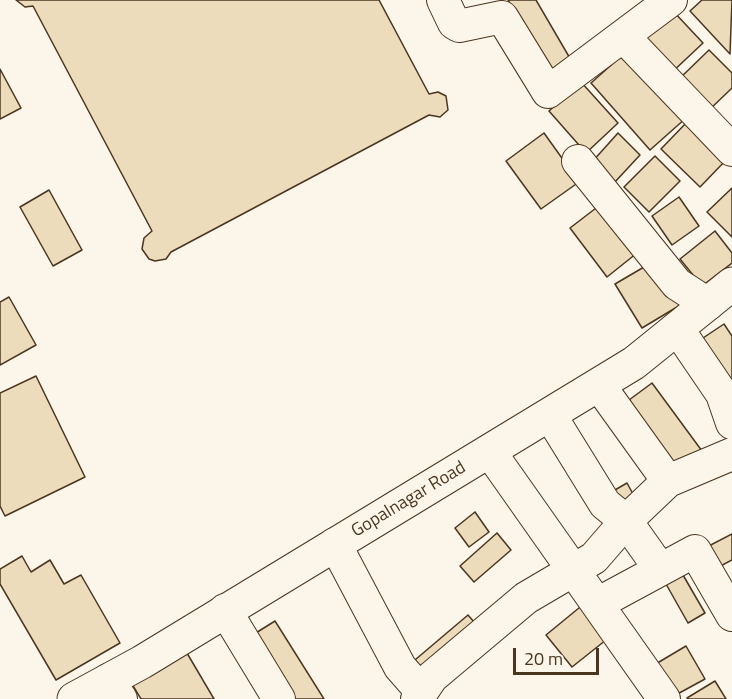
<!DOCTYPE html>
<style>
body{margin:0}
#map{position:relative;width:732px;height:699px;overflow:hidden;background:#fbf6e9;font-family:"Titillium Web",sans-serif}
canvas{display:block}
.scale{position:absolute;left:513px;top:648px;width:86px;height:27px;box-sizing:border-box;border:3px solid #4a3520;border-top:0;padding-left:8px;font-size:18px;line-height:21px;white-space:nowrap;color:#4a3520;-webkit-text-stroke:4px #fbf6e9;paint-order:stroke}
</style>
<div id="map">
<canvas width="732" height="699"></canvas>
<div class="scale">20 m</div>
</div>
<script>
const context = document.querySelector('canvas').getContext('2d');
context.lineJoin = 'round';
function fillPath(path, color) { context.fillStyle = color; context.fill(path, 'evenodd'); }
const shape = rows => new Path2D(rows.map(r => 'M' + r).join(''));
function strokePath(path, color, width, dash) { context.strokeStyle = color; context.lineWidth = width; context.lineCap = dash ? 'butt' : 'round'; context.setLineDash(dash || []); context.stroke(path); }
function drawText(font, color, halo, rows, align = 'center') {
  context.font = font + ' "Titillium Web",sans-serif'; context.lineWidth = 4.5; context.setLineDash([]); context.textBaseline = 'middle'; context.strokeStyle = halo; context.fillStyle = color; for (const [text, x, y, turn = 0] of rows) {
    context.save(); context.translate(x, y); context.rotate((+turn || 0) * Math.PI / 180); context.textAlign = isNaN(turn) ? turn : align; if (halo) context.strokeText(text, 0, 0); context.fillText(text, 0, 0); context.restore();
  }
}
const building = shape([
 [16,0,379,0,429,94,438,92,446,96,448,110,440,117,429,115,171,252,166,259,155,261,149,259,142,249,144,238,152,231,33,6,25,7,16,0],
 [508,0,536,0,571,60,550,73,508,0],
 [702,0,732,0,730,54,690,11,702,0],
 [673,11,703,43,669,75,639,43,673,11],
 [709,50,732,73,732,88,707,112,677,81,709,50],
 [627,51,686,118,650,150,591,83,627,51],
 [0,69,21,108,0,119,0,69],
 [581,82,618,123,586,153,549,111,581,82],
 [688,121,727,159,700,187,661,149,688,121],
 [544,133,579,182,541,209,506,161,544,133],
 [618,133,640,155,614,183,592,162,618,133],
 [655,156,680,181,649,212,624,187,655,156],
 [732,188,732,237,707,212,732,188],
 [49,190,82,250,53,266,20,207,49,190],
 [679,197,699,226,672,245,652,216,679,197],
 [600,205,637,253,607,277,570,228,600,205],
 [715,231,732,253,732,263,702,286,680,259,715,231],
 [656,260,682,304,642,328,615,284,656,260],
 [9,297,36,345,0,365,0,302,9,297],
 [724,324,732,336,732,394,694,344,724,324],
 [36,376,85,477,5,516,0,506,0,393,36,376],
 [652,383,702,451,675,471,625,403,652,383],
 [627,483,638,503,619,514,608,494,627,483],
 [475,512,489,532,469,547,455,528,475,512],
 [497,533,511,550,474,582,460,566,497,533],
 [732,534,732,560,713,570,703,549,732,534],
 [22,556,31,572,50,560,64,584,81,575,120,643,56,680,0,584,0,569,22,556],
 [683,575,705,613,688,623,666,584,683,575],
 [585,603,611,636,572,667,546,635,585,603],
 [468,615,481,630,422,680,409,665,468,615],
 [275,621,324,699,291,699,251,636,275,621],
 [686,646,705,679,672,697,654,665,686,646],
 [184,648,214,699,141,699,130,681,184,648],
 [715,681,726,699,688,699,687,698,715,681]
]);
fillPath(building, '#ecdcbc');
strokePath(building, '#4a3520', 1.5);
const minor = shape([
 [443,0,454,23,459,26,502,17,548,92,671,0],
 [623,36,732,150],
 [578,161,677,284,708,304],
 [677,328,722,394,732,423],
 [599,385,668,481],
 [550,415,605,504,626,521,660,569],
 [490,452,664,699],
 [335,544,400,667,422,692],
 [597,604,695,551,732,615],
 [225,610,279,699],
 [108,680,121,699],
 [417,699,432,677,526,598,594,558,626,521,668,481,732,454]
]);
const major = shape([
 [74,699,142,662,634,363,732,284]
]);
strokePath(minor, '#4a3520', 34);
strokePath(major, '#4a3520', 35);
strokePath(minor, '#fbf6e9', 32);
strokePath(major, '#fbf6e9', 33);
drawText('18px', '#4a3520', '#fbf6e9', [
 ["Gopalnagar Road",409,500,-31]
]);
</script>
